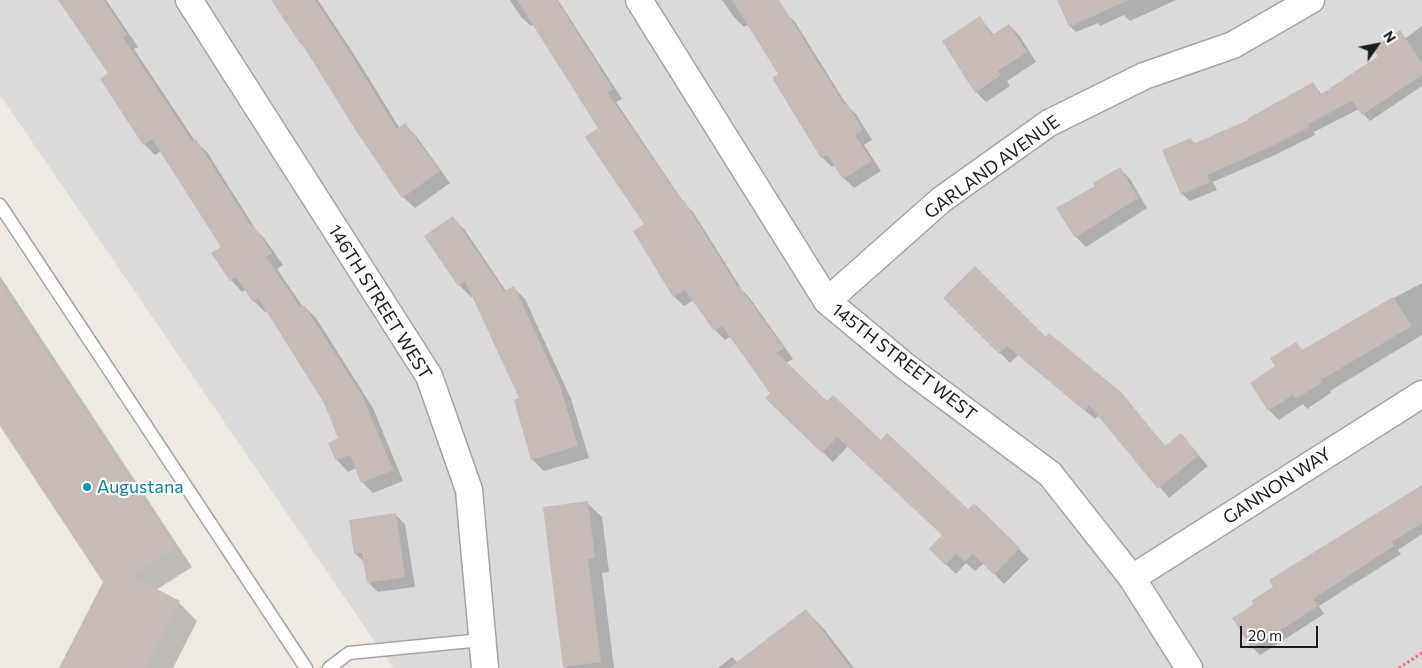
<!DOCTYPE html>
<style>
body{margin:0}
#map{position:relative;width:1422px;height:668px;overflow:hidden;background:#eee9e3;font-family:Commissioner,sans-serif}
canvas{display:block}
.north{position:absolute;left:1352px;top:20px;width:50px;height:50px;-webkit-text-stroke:4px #fff;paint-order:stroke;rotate:57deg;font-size:14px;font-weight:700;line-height:20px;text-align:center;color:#1d1d1d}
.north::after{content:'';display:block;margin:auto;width:18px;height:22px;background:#1d1d1d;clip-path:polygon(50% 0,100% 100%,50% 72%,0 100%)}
.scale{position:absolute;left:1240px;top:626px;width:78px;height:22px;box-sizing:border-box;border:2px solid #1d1d1d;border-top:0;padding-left:6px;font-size:15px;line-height:18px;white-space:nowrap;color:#1d1d1d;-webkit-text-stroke:4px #fff;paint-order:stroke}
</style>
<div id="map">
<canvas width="1422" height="668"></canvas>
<div class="north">N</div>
<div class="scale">20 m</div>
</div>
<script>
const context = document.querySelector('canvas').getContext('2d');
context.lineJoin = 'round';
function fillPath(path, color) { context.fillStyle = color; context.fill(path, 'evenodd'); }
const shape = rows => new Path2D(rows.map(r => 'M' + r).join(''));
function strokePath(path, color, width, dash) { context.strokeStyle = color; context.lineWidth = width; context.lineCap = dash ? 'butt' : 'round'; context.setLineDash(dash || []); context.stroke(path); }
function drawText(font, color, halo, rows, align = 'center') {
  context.font = font + ' Commissioner,sans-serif'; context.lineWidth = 4.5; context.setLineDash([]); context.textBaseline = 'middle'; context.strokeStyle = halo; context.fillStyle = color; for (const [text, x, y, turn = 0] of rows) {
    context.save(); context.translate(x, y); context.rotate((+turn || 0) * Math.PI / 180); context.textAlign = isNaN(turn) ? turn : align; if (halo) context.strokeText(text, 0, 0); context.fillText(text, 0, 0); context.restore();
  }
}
fillPath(shape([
 [0,0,1422,0,1422,668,393,668,0,95]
]), '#dbdada');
fillPath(shape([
 [59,0,106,0,138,47,134,49,195,141,207,152,256,230,264,238,283,265,277,269,303,307,304,306,316,318,373,408,403,481,373,493,362,482,356,468,348,472,337,460,340,439,325,402,267,311,265,312,254,301,246,289,242,292,231,280,222,247,161,151,155,155,144,144,109,74],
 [272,0,318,0,357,59,400,129,405,125,416,136,450,183,415,208,403,197,359,133,308,51,302,44],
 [510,0,558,0,622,99,616,102,684,203,693,212,742,290,749,297,793,359,786,363,827,403,881,441,968,510,974,505,1029,559,1004,584,984,563,975,571,966,563,956,574,930,549,944,535,848,446,833,462,767,398,771,394,731,336,725,340,715,330,694,300,684,306,674,296,634,232,646,225,599,129,534,24,531,26,521,17],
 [722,0,764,0,785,12,795,22,848,107,856,114,872,140,864,145,881,171,854,188,844,178,836,165,832,167,822,157,773,79,780,75,748,24,744,27,734,17],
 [1059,0,1176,0,1130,21,1124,15,1100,26,1098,23,1076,32,1070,26],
 [980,18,994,35,1009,25,1019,35,1036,62,1007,81,1010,86,986,102,976,92],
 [1422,26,1422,86,1370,121,1359,109,1314,132,1315,135,1275,155,1213,182,1217,190,1190,201,1182,194,1190,139,1195,144,1250,121,1313,83,1322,95,1380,57,1399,32,1406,38],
 [1120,169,1130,179,1147,208,1086,247,1076,237],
 [453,218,464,229,506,291,513,287,525,299,571,399,589,458,544,471,532,459,521,399,473,296,471,297,459,285,426,236],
 [0,276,192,567,156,590,179,603,197,621,173,668,61,668,105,582,0,424],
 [1422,283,1422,335,1330,391,1332,392,1307,409,1303,404,1279,420,1269,410,1276,367,1296,343,1303,351,1373,309],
 [945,298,1046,339,1121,394,1166,447,1181,435,1208,466,1169,498,1099,415,1095,419,1018,355,1010,363],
 [1422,487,1422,534,1398,550,1401,554,1319,606,1324,614,1260,655,1253,648],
 [587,503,602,517,609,572,602,573,614,668,566,668,564,666],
 [395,514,405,524,415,587,378,592,368,582,365,563,355,553],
 [806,611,824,629,854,668,718,668,732,657,738,663]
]), '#0003');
fillPath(shape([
 [58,0,104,0,127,35,123,37,192,141,196,139,251,226,253,225,272,253,266,257,300,307,304,305,362,395,393,470,361,483,350,455,336,461,328,443,338,438,324,403,258,298,253,302,236,277,230,281,211,253,221,247,152,139,143,145,100,79,108,73],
 [271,0,315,0,346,46,397,129,405,123,440,171,402,198,358,134,302,44,301,45],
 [517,0,557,0,613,89,607,92,682,201,684,200,738,287,739,286,784,348,777,353,827,401,833,395,881,440,887,433,968,509,974,503,1020,548,994,575,973,554,965,562,956,554,945,565,929,549,942,535,837,437,822,453,765,398,770,393,722,326,714,331,685,290,673,297,633,231,644,224,585,137,598,128],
 [732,0,779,0,844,104,846,102,863,130,855,135,872,161,843,179,827,155,821,158,772,78,778,74],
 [1057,0,1129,0,1069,27],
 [980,16,992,35,1009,24,1027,52,998,71,1001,75,975,93,942,41],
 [1400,30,1422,63,1422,75,1362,115,1352,101,1308,124,1309,127,1268,148,1207,175,1210,182,1181,195,1162,150,1191,138,1193,144,1248,120,1247,119,1313,82,1320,95,1378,56,1373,48],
 [1120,167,1138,198,1075,238,1056,208,1095,186,1093,183],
 [453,216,504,291,514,286,560,386,578,446,531,460,514,400,519,398,465,281,458,286,424,236],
 [975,266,1046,337,1049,333,1122,393,1165,446,1181,433,1199,455,1158,489,1089,405,1085,411,1007,346,999,354,943,298],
 [0,283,175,548,132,576,180,601,146,668,59,668,103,582,0,426],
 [1393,297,1412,326,1321,380,1323,382,1296,399,1293,395,1268,411,1250,383,1275,366,1270,358,1296,342,1302,350],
 [1422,485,1422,523,1392,542,1394,546,1313,599,1318,606,1252,649,1232,618,1254,604,1251,601,1273,587,1269,580],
 [588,501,595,558,588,559,601,662,563,667,543,507],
 [396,513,405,577,367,583,362,553,354,554,349,520],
 [806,609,851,668,729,668]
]), '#c6bbb6');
const service = shape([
 [0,205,306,668],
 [329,668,349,653,482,640]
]);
const minor = shape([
 [189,0,429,376,469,490,485,668],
 [639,0,827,301,905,366,1050,474,1132,578,1189,668],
 [827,301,941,200,1049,123,1144,76,1233,45,1311,0],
 [1132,578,1422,394]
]);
strokePath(service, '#a4a4a4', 15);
strokePath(minor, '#a4a4a4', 29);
strokePath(shape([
 [1399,668,1422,653]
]), '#f96b69', 3, [2.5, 2.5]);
strokePath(service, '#fff', 12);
strokePath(minor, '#fff', 26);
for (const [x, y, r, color] of [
 [87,487,5,"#0f9aa8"]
]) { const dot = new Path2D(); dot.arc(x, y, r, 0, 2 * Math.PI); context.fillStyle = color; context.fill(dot); strokePath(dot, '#fff', 2); }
drawText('18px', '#1d1d1d', '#fff', [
 ["GARLAND AVENUE",992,167,-36],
 ["146TH STREET WEST",380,302,58],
 ["145TH STREET WEST",904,362,38],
 ["GANNON WAY",1277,486,-33]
]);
drawText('18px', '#0d838f', '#fff', [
 ["Augustana",97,487]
], 'left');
</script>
